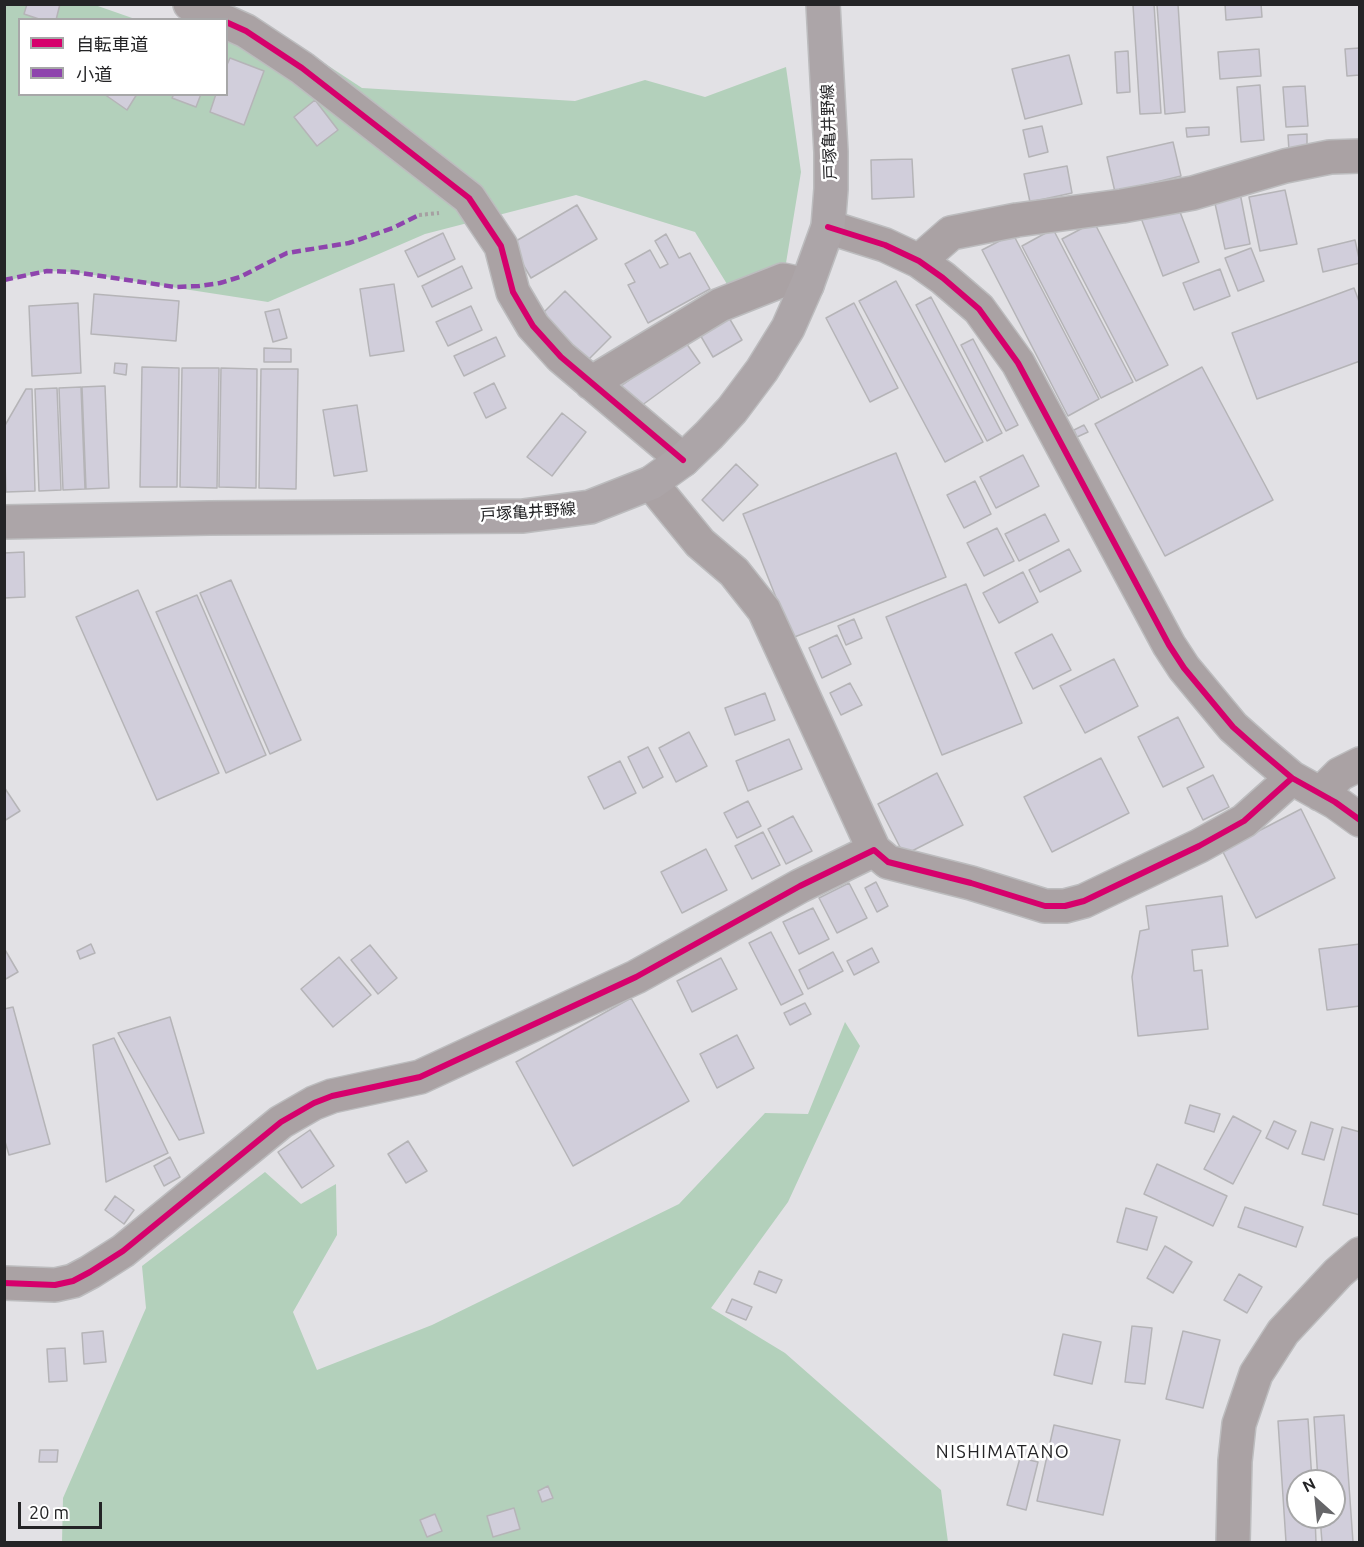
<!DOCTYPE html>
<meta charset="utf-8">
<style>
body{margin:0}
#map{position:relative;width:1364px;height:1547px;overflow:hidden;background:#e2e1e5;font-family:Ubuntu,"Noto Sans JP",sans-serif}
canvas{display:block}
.frame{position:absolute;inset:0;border:6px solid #242426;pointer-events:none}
.legend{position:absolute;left:18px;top:18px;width:210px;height:78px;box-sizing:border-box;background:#fff;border:2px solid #a7a7a8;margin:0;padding:8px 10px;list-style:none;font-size:18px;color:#242426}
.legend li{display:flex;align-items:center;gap:12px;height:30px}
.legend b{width:30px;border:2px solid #a7a7a8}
.north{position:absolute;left:1286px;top:1469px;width:60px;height:60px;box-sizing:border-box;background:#fff;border:2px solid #a7a7a8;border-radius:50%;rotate:333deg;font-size:16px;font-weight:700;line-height:24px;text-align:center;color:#242426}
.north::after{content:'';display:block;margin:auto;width:21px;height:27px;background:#666669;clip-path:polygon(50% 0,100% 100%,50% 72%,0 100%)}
.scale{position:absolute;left:18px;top:1502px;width:84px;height:27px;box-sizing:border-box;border:3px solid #242426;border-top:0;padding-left:8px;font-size:18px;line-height:21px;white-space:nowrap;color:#242426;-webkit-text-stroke:4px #fff;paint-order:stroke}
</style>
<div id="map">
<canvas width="1364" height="1547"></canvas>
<div class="frame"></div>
<ul class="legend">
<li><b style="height:8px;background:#d6006c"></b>自転車道</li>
<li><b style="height:8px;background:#8e44ad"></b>小道</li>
</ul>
<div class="north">N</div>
<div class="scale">20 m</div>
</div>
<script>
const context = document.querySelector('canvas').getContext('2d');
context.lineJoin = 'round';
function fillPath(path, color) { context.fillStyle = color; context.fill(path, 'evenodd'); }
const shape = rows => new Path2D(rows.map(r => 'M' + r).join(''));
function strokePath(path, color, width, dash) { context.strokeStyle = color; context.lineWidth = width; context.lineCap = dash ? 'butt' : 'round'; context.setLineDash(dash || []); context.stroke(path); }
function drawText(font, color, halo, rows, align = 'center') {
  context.font = font + ' Ubuntu,"Noto Sans JP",sans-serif'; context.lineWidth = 5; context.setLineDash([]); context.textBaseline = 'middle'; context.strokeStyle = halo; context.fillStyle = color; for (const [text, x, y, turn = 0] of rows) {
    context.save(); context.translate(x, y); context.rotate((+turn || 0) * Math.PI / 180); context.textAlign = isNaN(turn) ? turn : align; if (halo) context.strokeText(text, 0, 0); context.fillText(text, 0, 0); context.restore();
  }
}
fillPath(shape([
 [4,5,95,5,135,19,20,20,20,94,226,94,227,30,271,28,362,88,575,101,645,80,705,97,786,67,801,172,786,263,730,289,695,232,576,195,425,234,268,302,74,272,47,271,5,281],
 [845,1022,860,1046,788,1202,711,1308,785,1353,941,1490,948,1542,62,1542,63,1498,146,1308,142,1266,265,1172,301,1204,336,1184,337,1235,293,1312,317,1370,432,1325,679,1204,765,1113,808,1114]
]), '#b3d0bb');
const building = shape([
 [27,4,60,4,56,20,42,20,24,14,27,4],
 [1154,4,1161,113,1140,114,1133,5,1154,4],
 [1178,4,1185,112,1165,114,1157,5,1178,4],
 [1225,4,1261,4,1262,17,1226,20,1225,4],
 [1360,48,1360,75,1347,76,1345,49,1360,48],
 [1259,49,1261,76,1220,79,1218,52,1259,49],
 [1128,51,1130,92,1117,93,1115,52,1128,51],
 [1069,55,1082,104,1025,119,1012,69,1069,55],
 [230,58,264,71,244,125,210,112,216,94,226,94,226,67,230,58],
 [1260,85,1264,140,1241,142,1237,87,1260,85],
 [1305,86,1308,126,1286,127,1283,87,1305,86],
 [104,94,137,94,127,110,104,94],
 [174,94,201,94,196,107,172,98,174,94],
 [315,100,338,130,317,146,294,117,315,100],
 [1042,126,1048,152,1029,157,1023,130,1042,126],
 [1209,127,1209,135,1187,137,1186,128,1209,127],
 [1307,134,1307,149,1289,151,1288,135,1307,134],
 [1173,142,1181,176,1115,192,1107,157,1173,142],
 [912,159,914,197,872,199,871,160,912,159],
 [1067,166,1072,193,1030,202,1024,174,1067,166],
 [1285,190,1297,244,1260,251,1249,197,1285,190],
 [1240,193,1250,244,1225,249,1214,199,1240,193],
 [1177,204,1199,262,1163,276,1141,218,1177,204],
 [577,205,597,239,531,278,511,244,577,205],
 [1094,222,1168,365,1136,381,1062,239,1094,222],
 [1053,229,1133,382,1101,398,1022,246,1053,229],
 [443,233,455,259,418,277,405,251,443,233],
 [666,234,679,258,690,253,710,289,648,323,628,285,635,282,625,264,650,250,660,268,668,264,655,241,666,234],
 [1013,234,1099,399,1068,416,982,250,1013,234],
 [1355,240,1360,263,1323,272,1318,249,1355,240],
 [1251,248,1264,281,1238,291,1225,258,1251,248],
 [462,266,472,288,432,307,422,286,462,266],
 [1220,269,1230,296,1194,310,1183,283,1220,269],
 [896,281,983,442,945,462,859,301,896,281],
 [394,284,404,351,370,356,360,289,394,284],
 [1354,288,1360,304,1360,361,1257,399,1232,333,1354,288],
 [565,291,611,337,585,363,539,317,565,291],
 [94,294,179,301,176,341,91,334,94,294],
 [931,297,1002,433,987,441,916,305,931,297],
 [78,303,81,373,32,376,29,306,78,303],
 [854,303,898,388,870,402,826,318,854,303],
 [471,306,482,330,448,346,436,322,471,306],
 [279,309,287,338,273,342,265,312,279,309],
 [728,316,742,340,713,357,699,333,728,316],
 [496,337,505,356,464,376,454,356,496,337],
 [973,339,1018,425,1006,431,961,345,973,339],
 [684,340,700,363,634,411,617,389,684,340],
 [264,348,291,349,291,362,264,362,264,348],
 [115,363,127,364,126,375,114,373,115,363],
 [142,367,179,368,177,487,140,487,142,367],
 [1202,367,1273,500,1165,556,1095,424,1202,367],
 [182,368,219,368,217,488,180,487,182,368],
 [221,368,257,369,256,488,219,487,221,368],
 [261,369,298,369,296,489,259,488,261,369],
 [494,383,506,408,486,418,474,393,494,383],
 [105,386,109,488,86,489,82,387,105,386],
 [81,387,85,489,63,490,59,388,81,387],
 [57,388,61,490,39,491,35,389,57,388],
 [26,389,32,389,35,491,6,492,4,427,26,389],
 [357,405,367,471,334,476,323,410,357,405],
 [562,413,586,432,552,476,527,457,562,413],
 [1084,425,1088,432,1077,437,1074,430,1084,425],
 [896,453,946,577,792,638,743,514,896,453],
 [1023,455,1039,486,996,508,980,477,1023,455],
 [736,464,758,485,723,521,702,500,736,464],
 [975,481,991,514,964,528,947,495,975,481],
 [1045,514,1059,541,1019,561,1005,534,1045,514],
 [997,528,1014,561,984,576,967,543,997,528],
 [1069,549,1081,571,1040,592,1029,570,1069,549],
 [24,552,25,597,4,598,4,553,24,552],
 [1023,572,1038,602,999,623,983,593,1023,572],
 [231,580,301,740,270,754,200,593,231,580],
 [966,584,1022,723,942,755,886,617,966,584],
 [138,590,219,773,157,800,76,617,138,590],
 [197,595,266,755,226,773,156,612,197,595],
 [854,619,862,638,846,645,838,626,854,619],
 [1052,634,1071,670,1033,689,1015,653,1052,634],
 [837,635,851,664,822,678,809,648,837,635],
 [1114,659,1138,706,1085,733,1060,686,1114,659],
 [850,683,862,705,841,715,830,693,850,683],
 [765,693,775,720,735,735,725,708,765,693],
 [1178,717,1204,767,1163,787,1138,737,1178,717],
 [689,732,707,766,676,782,659,748,689,732],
 [789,739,802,769,748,791,736,761,789,739],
 [648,747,663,777,643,788,628,757,648,747],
 [1101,758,1129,813,1052,852,1024,797,1101,758],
 [620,761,636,793,604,809,588,777,620,761],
 [937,773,963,825,904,855,878,804,937,773],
 [1213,775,1229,807,1203,820,1187,788,1213,775],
 [4,787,20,811,4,821,4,787],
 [748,801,761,826,737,838,724,813,748,801],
 [1301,809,1335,878,1256,918,1222,850,1301,809],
 [793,816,812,851,786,864,768,829,793,816],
 [763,832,780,865,752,879,735,846,763,832],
 [706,849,727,890,682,913,661,872,706,849],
 [876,882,888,906,877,912,865,888,876,882],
 [849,883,867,918,837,933,819,898,849,883],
 [1222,896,1228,946,1192,950,1194,971,1202,970,1208,1029,1138,1036,1132,977,1140,931,1149,929,1146,906,1222,896],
 [813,908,829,939,799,954,783,922,813,908],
 [771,932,803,994,781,1005,749,943,771,932],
 [91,944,95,953,80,959,77,951,91,944],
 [1360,944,1360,1006,1327,1010,1319,949,1360,944],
 [370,945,397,978,378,994,351,960,370,945],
 [4,948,18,972,4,980,4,948],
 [872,948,879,962,854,975,847,961,872,948],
 [833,952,843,971,808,989,799,970,833,952],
 [339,957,371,995,333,1027,301,989,339,957],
 [721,958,737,989,692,1012,677,981,721,958],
 [631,998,689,1101,573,1166,516,1062,631,998],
 [805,1003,811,1014,790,1025,784,1013,805,1003],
 [13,1007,50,1144,9,1155,4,1138,4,1009,13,1007],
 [170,1017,204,1133,179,1140,118,1033,170,1017],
 [737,1035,754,1068,717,1088,700,1054,737,1035],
 [114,1038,168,1153,106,1182,93,1045,114,1038],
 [1190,1105,1220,1114,1214,1132,1185,1123,1190,1105],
 [1233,1116,1261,1131,1233,1184,1204,1169,1233,1116],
 [1274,1121,1296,1131,1288,1149,1266,1138,1274,1121],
 [1311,1122,1333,1129,1324,1160,1302,1154,1311,1122],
 [1342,1127,1360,1132,1360,1215,1323,1205,1342,1127],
 [310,1130,334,1166,302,1188,278,1152,310,1130],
 [408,1141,427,1171,406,1183,388,1154,408,1141],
 [170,1157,180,1177,164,1186,154,1166,170,1157],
 [1157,1164,1227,1196,1213,1226,1144,1194,1157,1164],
 [115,1196,134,1210,124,1224,105,1210,115,1196],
 [1245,1207,1303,1227,1296,1247,1238,1227,1245,1207],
 [1126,1208,1157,1217,1147,1250,1117,1242,1126,1208],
 [1165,1246,1192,1262,1173,1293,1147,1278,1165,1246],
 [759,1271,782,1280,776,1293,754,1284,759,1271],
 [1239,1274,1262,1287,1247,1313,1224,1300,1239,1274],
 [732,1299,752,1307,746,1320,726,1312,732,1299],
 [1132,1326,1152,1328,1145,1384,1125,1382,1132,1326],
 [103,1331,106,1362,84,1364,82,1333,103,1331],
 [1183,1331,1220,1340,1203,1408,1166,1399,1183,1331],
 [1063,1334,1101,1342,1092,1384,1054,1375,1063,1334],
 [65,1348,67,1381,49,1382,47,1349,65,1348],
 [1344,1415,1353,1542,1322,1542,1320,1517,1334,1517,1334,1481,1318,1481,1314,1417,1344,1415],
 [1308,1419,1312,1481,1298,1481,1298,1517,1315,1517,1316,1542,1286,1542,1278,1421,1308,1419],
 [1054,1425,1120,1440,1103,1515,1037,1501,1054,1425],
 [40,1450,58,1450,57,1462,39,1462,40,1450],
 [1020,1458,1038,1462,1026,1510,1007,1505,1020,1458],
 [548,1486,553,1498,542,1502,538,1491,548,1486],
 [514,1508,520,1529,493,1537,487,1516,514,1508],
 [435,1514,442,1531,427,1537,420,1520,435,1514]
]);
fillPath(building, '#d1cedb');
strokePath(building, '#b5b4b7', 1.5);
const minor = shape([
 [190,4,221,20],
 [226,22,246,31,302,68,469,198,501,246,513,292,533,326,561,357,683,460],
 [828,227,885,245,919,261,943,278,979,309,1018,363,1169,645,1184,668,1233,727,1260,751,1292,778,1335,802,1360,820],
 [919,261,951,233,1017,220,1122,206,1193,193,1285,166,1330,157,1360,156],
 [591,383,720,305,783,280,807,285],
 [651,483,700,543,734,572,764,610,874,850],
 [1320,794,1340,774,1360,764],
 [4,1283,55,1285,73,1281,90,1272,123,1251,281,1122,314,1103,332,1096,420,1077,636,977,800,886,874,850,888,862,971,883,1045,906,1065,906,1084,901,1199,846,1244,821,1292,778],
 [1233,1542,1235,1461,1239,1424,1256,1374,1283,1332,1338,1273,1360,1254]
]);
const major = shape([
 [4,522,209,518,523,516,590,507,651,483,683,460,709,435,732,410,762,370,788,328,807,285,828,227,831,189,831,152,823,4]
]);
strokePath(minor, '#bcbcbe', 36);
strokePath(major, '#bcbcbe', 36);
strokePath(shape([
 [419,215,439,213]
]), '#a6a0a2', 4, [3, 3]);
strokePath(minor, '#aaa2a4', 33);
strokePath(major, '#aca5a8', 33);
strokePath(shape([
 [4,280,47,271,74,272,175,287,199,286,220,283,240,277,287,253,349,243,393,228,419,215]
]), '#8e44ad', 4.5, [9, 4.5]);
strokePath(shape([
 [226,22,246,31,302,68,469,198,501,246,513,292,533,326,561,357,683,460],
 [828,227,885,245,919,261,943,278,979,309,1018,363,1169,645,1184,668,1233,727,1260,751,1292,778,1335,802,1360,820],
 [4,1283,55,1285,73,1281,90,1272,123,1251,281,1122,314,1103,332,1096,420,1077,636,977,800,886,874,850,888,862,971,883,1045,906,1065,906,1084,901,1199,846,1244,821,1292,778]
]), '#d6006c', 6);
drawText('16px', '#242426', '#fff', [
 ["戸塚亀井野線",829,132,-92],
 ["戸塚亀井野線",528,512,-4]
]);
context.letterSpacing = '1.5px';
drawText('18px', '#242426', '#fff', [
 ["NISHIMATANO",1003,1452]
]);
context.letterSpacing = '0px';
</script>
